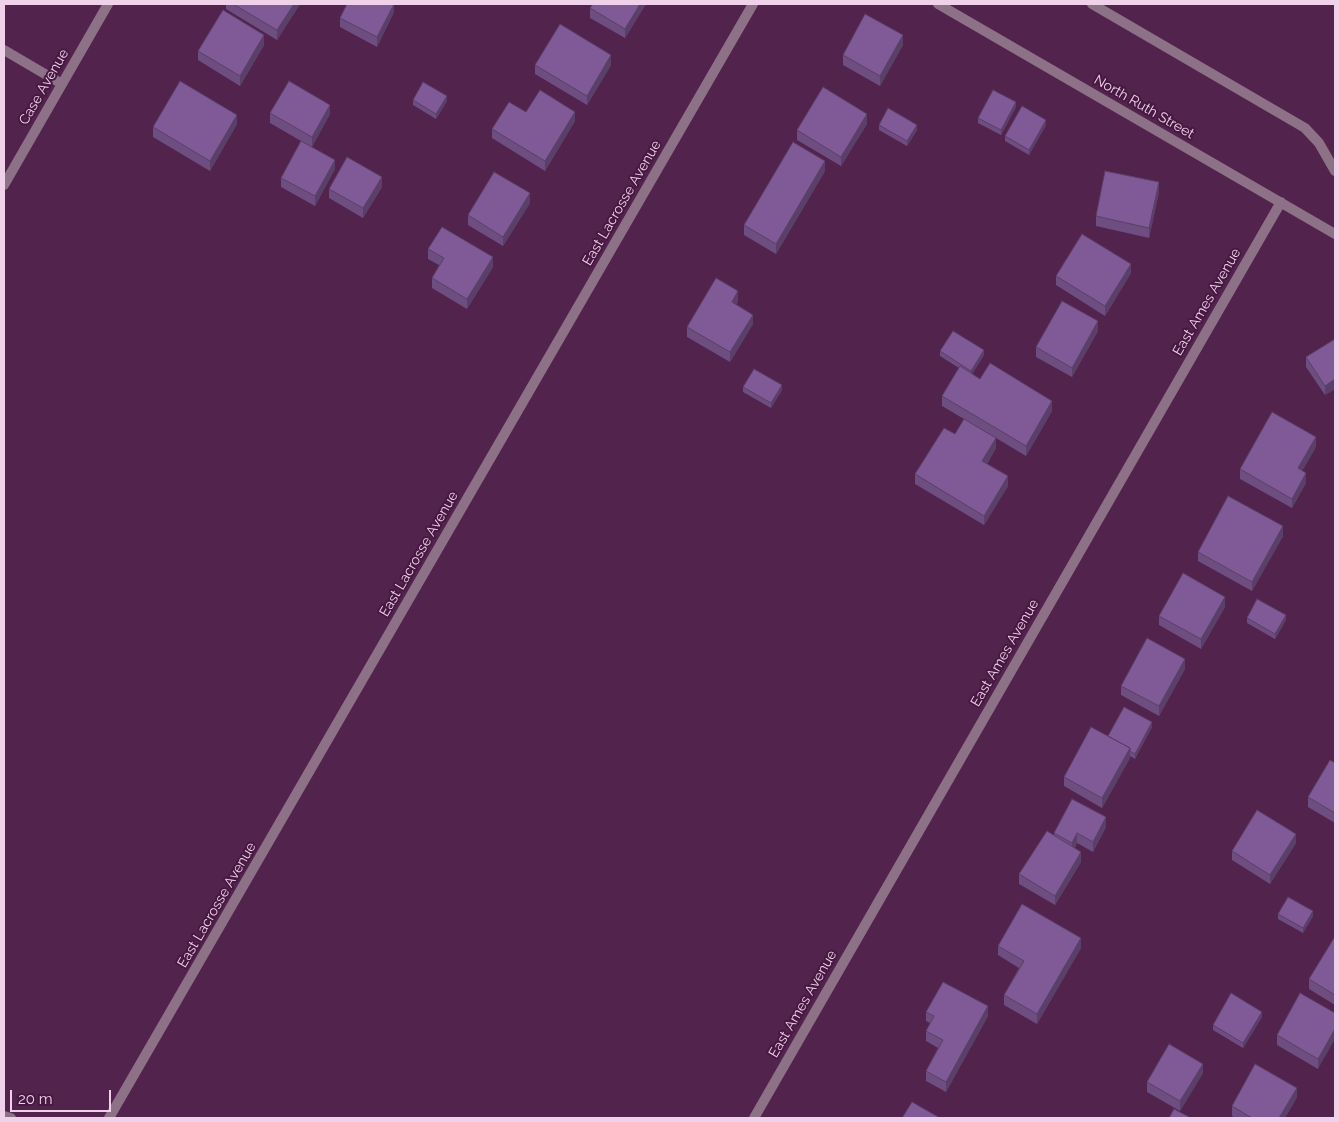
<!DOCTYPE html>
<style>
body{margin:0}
#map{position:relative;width:1339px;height:1122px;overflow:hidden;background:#52234d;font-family:Raleway,sans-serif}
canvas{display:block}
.frame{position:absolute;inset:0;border:5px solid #efd1e9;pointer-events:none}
.scale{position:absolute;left:10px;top:1090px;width:101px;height:22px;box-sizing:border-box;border:2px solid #efd1e9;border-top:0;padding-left:6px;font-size:15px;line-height:18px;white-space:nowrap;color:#efd1e9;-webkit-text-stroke:4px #471842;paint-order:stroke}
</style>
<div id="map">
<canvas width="1339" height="1122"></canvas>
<div class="frame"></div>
<div class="scale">20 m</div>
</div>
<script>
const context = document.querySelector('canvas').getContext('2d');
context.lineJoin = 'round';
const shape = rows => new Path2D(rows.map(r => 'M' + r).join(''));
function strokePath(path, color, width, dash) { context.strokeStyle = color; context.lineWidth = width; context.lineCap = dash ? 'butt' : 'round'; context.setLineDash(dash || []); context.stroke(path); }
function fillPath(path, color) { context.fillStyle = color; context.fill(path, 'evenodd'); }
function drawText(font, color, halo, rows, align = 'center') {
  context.font = font + ' Raleway,sans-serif'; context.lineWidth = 4; context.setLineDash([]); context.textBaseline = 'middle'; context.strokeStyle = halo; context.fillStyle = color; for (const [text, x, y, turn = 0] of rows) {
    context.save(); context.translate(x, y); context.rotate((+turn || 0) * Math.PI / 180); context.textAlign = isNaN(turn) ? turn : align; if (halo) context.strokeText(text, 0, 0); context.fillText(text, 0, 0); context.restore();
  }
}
strokePath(shape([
 [1092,4,1305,128,1319,143,1335,171]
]), '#8c7187', 10);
strokePath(shape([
 [938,4,1335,234],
 [4,50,62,84],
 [4,185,108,4],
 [4,1116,11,1118],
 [109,1118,753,4],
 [754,1118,1281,202]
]), '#8c7187', 10);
fillPath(shape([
 [226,4,300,4,277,40,226,9],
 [394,4,394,12,377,47,340,27,340,18],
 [593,4,646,4,625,38,590,18,590,8],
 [264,45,240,86,198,60,198,51],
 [903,45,880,86,843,65,843,55],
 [535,65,611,65,587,105,535,74],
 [413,100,447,101,436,119,413,105],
 [1016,107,1001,135,978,123,978,118],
 [526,112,575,121,545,171,492,138,492,129],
 [270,113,330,114,312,147,335,169,315,206,281,187,281,178,301,141,270,123],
 [237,124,210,171,153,137,153,127],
 [867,124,841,166,797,140,797,130],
 [879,125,917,130,907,146,879,130],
 [1046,125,1029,155,1005,141,1005,136],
 [825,171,776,254,744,235,744,225],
 [382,187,363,218,329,198,329,189],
 [1159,192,1149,238,1096,226,1096,216],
 [530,203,503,246,468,225,468,215],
 [428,249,493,267,467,309,432,288,432,278,439,265,428,259],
 [1131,273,1105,316,1056,285,1056,276],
 [738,301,736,305,753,324,730,362,687,337,687,327],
 [1098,331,1072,377,1036,357,1036,347],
 [1335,339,1335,389,1325,395,1306,367,1306,357],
 [940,351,984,355,972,374,980,379,1052,411,1026,456,996,438,996,448,987,464,1008,486,984,525,915,484,915,474,955,434,964,419,942,406,942,396,959,368,940,356],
 [743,387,782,390,771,408,743,392],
 [1316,447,1302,471,1306,483,1292,508,1240,479,1240,469],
 [1283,536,1252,591,1198,561,1198,552],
 [1225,607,1201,649,1159,625,1159,616],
 [1247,618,1286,620,1275,639,1247,623],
 [1185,669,1159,716,1121,695,1121,686],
 [1152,727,1135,759,1130,756,1130,758,1102,808,1064,786,1064,777],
 [1335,763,1335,823,1308,807,1308,797],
 [1106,827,1093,852,1077,843,1075,848,1081,862,1055,905,1019,884,1019,874,1054,835,1054,833],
 [1296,843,1270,884,1232,860,1232,851],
 [1278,914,1313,916,1303,933,1278,919],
 [1335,939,1335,1005,1309,989,1309,979],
 [998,946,1081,948,1037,1024,1004,1005,1004,995,1019,968,998,955],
 [926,1012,988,1016,946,1092,926,1081,926,1071,938,1048,926,1041,926,1031,930,1023,926,1021],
 [1335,1013,1318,1069,1277,1045,1277,1035],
 [1262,1017,1243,1048,1213,1030,1213,1025],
 [1203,1073,1180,1111,1147,1092,1147,1082],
 [1297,1097,1285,1118,1235,1118,1232,1116,1232,1106]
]), '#6e4d81');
fillPath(shape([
 [294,4,300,4,277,40,277,30],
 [394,4,394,12,377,47,377,37],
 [640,4,646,4,625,38,625,29],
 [264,35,264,45,240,86,240,76],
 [903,35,903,45,880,86,880,76],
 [611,55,611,65,587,105,587,96],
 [447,96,447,101,436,119,436,114],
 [1016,102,1016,107,1001,135,1001,130],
 [330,105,330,114,312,147,312,137],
 [575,112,575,121,545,171,545,161],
 [867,114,867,124,841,166,841,157],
 [237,115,237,124,210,171,210,161],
 [1046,120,1046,125,1029,155,1029,150],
 [917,125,917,130,907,146,907,141],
 [335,160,335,169,315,206,315,196],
 [825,161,825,171,776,254,776,244],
 [382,177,382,187,363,218,363,208],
 [1159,182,1159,192,1149,238,1149,228],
 [530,193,530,203,503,246,503,237],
 [493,257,493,267,467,309,467,299],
 [1131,264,1131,273,1105,316,1105,306],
 [738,291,738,301,732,312,732,302],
 [753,315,753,324,730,362,730,352],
 [1098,321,1098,331,1072,377,1072,368],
 [984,350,984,355,971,376,971,371],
 [1335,379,1335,389,1325,395,1325,386],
 [782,385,782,390,771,408,771,403],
 [1052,401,1052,411,1026,456,1026,446],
 [1316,437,1316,447,1298,478,1298,468],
 [996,438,996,448,982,471,982,461],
 [1306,473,1306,483,1292,508,1292,499],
 [1008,476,1008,486,984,525,984,516],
 [1283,526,1283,536,1252,591,1252,582],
 [1225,597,1225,607,1201,649,1201,639],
 [1286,615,1286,620,1275,639,1275,634],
 [1185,659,1185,669,1159,716,1159,706],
 [1152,722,1152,727,1135,759,1135,754],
 [1130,748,1130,758,1102,808,1102,798],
 [1106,817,1106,827,1093,852,1093,842],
 [1077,833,1077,843,1072,853,1072,843],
 [1296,834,1296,843,1270,884,1270,875],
 [1081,852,1081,862,1055,905,1055,896],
 [1313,911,1313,916,1303,933,1303,928],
 [1081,938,1081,948,1037,1024,1037,1014],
 [988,1006,988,1016,946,1092,946,1082],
 [1262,1012,1262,1017,1243,1048,1243,1043],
 [1335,1029,1335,1039,1318,1069,1318,1059],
 [1203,1064,1203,1073,1180,1111,1180,1101],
 [1297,1088,1297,1097,1285,1118,1279,1118]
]), '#5a3f69');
const building = shape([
 [233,4,294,4,277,30,233,4],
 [347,4,394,4,377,37,340,18,347,4],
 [593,4,640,4,625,29,590,8,593,4],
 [223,10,264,35,240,76,198,51,223,10],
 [865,14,903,35,880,76,843,55,865,14],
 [560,24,611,55,587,96,535,65,560,24],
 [180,81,237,115,210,161,153,127,180,81],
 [289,81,330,105,312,137,270,113,289,81],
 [423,82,447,96,436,114,413,100,423,82],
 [823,87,867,114,841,157,797,130,823,87],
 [540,90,575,112,545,161,492,129,509,102,526,112,540,90],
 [993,90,1016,102,1001,130,978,118,993,90],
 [1022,106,1046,120,1029,150,1005,136,1022,106],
 [888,108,917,125,907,141,879,125,888,108],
 [301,141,335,160,315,196,281,178,301,141],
 [793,142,825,161,776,244,744,225,793,142],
 [347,157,382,177,363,208,329,189,347,157],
 [1105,171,1159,182,1149,228,1096,216,1105,171],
 [494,172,530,193,503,237,468,215,494,172],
 [442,227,493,257,467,299,432,278,444,258,428,249,442,227],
 [1082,234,1131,264,1105,306,1056,276,1082,234],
 [716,278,738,291,732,302,753,315,730,352,687,327,716,278],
 [1062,301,1098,321,1072,368,1036,347,1062,301],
 [953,331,984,350,971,371,940,351,953,331],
 [1335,339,1335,379,1325,386,1306,357,1335,339],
 [990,363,1052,401,1026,446,942,396,960,366,980,379,990,363],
 [754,369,782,385,771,403,743,387,754,369],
 [1272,412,1316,437,1298,468,1306,473,1292,499,1240,469,1272,412],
 [964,419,996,438,982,461,1008,476,984,516,915,474,944,428,955,434,964,419],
 [1228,496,1283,526,1252,582,1198,552,1228,496],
 [1183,573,1225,597,1201,639,1159,616,1183,573],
 [1257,599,1286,615,1275,634,1247,618,1257,599],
 [1147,638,1185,659,1159,706,1121,686,1147,638],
 [1124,707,1152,722,1135,754,1130,751,1130,748,1108,736,1124,707],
 [1091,727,1130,748,1102,798,1064,777,1091,727],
 [1330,760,1335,763,1335,813,1308,797,1330,760],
 [1072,799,1106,817,1093,842,1077,833,1072,843,1054,833,1072,799],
 [1257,810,1296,834,1270,875,1232,851,1257,810],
 [1047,831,1081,852,1055,896,1019,874,1047,831],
 [1288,897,1313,911,1303,928,1278,914,1288,897],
 [1022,904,1081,938,1037,1014,1004,995,1024,961,998,946,1022,904],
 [1334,938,1335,939,1335,995,1309,979,1334,938],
 [943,982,988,1006,946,1082,926,1071,943,1040,926,1031,934,1016,926,1012,943,982],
 [1231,993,1262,1012,1243,1043,1213,1025,1231,993],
 [1300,993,1335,1013,1335,1029,1318,1059,1277,1035,1300,993],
 [1169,1044,1203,1064,1180,1101,1147,1082,1169,1044],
 [1255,1064,1297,1088,1279,1118,1252,1118,1232,1106,1255,1064],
 [912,1102,940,1118,902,1118,912,1102],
 [1174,1109,1191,1118,1169,1118,1174,1109]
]);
fillPath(building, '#805a96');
strokePath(building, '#5a3f69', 1);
drawText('14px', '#efd1e9', '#471842', [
 ["Case Avenue",44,87,-60],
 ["North Ruth Street",1144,107,30],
 ["East Lacrosse Avenue",622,203,-60],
 ["East Ames Avenue",1207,302,-60],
 ["East Lacrosse Avenue",419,554,-60],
 ["East Ames Avenue",1005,653,-60],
 ["East Lacrosse Avenue",217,905,-60],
 ["East Ames Avenue",803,1004,-60]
]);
</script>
